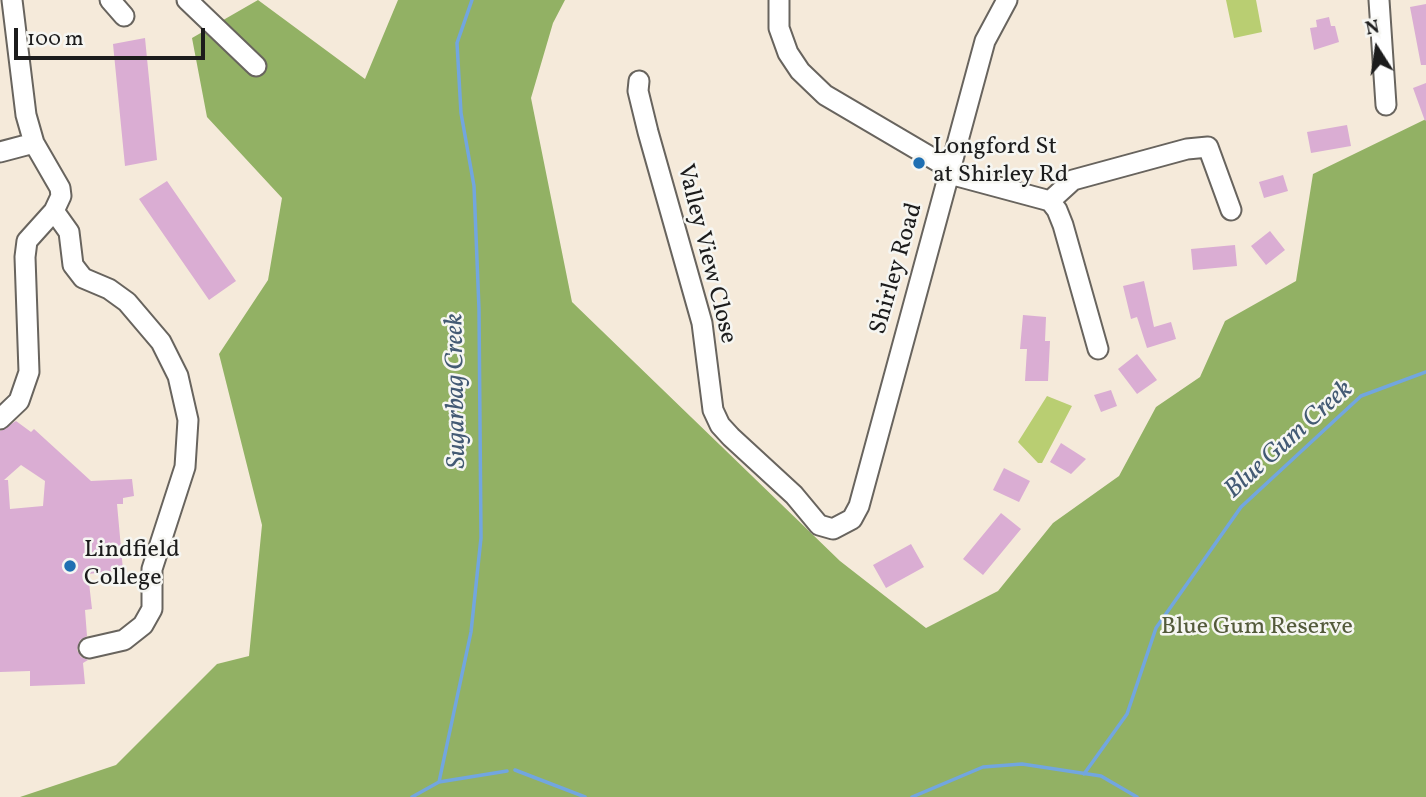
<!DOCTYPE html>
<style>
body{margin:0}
#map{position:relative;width:1426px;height:797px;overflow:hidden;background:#f5eada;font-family:Vollkorn,serif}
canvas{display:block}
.north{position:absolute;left:1342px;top:14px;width:70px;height:70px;-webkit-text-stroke:5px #f6f6f2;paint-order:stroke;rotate:348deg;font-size:19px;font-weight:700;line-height:28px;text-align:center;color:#1c1c1c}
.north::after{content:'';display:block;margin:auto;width:24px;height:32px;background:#1c1c1c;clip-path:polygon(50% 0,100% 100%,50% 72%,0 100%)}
.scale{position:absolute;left:14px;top:28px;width:191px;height:32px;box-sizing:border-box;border:4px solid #1c1c1c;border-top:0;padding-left:9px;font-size:21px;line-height:24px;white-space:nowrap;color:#1c1c1c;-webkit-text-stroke:5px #f6f6f2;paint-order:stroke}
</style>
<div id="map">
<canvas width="1426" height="797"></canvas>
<div class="north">N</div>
<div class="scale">100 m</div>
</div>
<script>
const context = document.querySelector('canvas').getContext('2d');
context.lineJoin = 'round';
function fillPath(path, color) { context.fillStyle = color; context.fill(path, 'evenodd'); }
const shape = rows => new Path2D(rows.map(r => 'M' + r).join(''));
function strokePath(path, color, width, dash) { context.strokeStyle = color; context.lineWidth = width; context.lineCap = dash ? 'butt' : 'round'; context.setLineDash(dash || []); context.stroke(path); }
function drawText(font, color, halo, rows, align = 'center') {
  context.font = font + ' Vollkorn,serif'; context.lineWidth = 5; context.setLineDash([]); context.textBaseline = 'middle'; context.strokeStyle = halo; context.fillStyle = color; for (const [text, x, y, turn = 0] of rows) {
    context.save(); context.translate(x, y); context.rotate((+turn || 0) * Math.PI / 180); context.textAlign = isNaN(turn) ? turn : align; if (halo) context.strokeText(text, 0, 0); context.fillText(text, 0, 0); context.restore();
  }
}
fillPath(shape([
 [1226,0,1256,0,1262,32,1234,38],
 [1047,396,1072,406,1042,463,1038,463,1018,442]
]), '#b9ce72');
fillPath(shape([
 [258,0,365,79,398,0,565,0,553,23,531,98,572,302,840,561,926,628,998,591,1053,523,1119,476,1156,407,1200,377,1225,321,1296,281,1313,174,1426,119,1426,797,20,797,116,765,217,664,249,656,262,525,219,354,268,280,282,198,207,117,192,38]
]), '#92b164');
strokePath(shape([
 [515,770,585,797],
 [1084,774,1127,714,1156,628,1241,507,1361,396,1426,372],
 [439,782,471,632,481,538,479,309,474,186,461,113,457,43,472,0],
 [412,797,439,782,507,771],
 [912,797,983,767,1022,764,1101,776,1137,797]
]), '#72a6df', 3.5);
fillPath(shape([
 [1426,4,1426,65,1421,65,1410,7],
 [1329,17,1331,26,1335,26,1339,42,1314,50,1310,28,1317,27,1316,20],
 [145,38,157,160,125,166,113,44],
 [1426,83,1426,120,1425,121,1413,88],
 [1347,125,1351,146,1311,153,1307,132],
 [1283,175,1288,191,1264,198,1259,182],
 [167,181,236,281,209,300,139,199],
 [1270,231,1285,250,1266,265,1251,246],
 [1235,245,1237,266,1193,270,1191,249],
 [1144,281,1154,327,1171,322,1176,339,1147,348,1137,317,1131,319,1123,286],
 [1023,315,1046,317,1045,341,1050,341,1048,381,1025,381,1027,349,1020,349],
 [1137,354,1157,380,1137,394,1118,369],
 [1111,390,1117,406,1101,412,1094,395],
 [16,421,31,432,34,429,91,481,132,479,134,496,123,498,123,504,117,504,123,570,88,574,92,609,85,610,87,636,80,640,77,650,81,657,88,660,83,663,85,684,30,686,30,671,0,672,0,431],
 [21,465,45,481,43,506,10,509,8,480,4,480],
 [1061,443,1086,459,1071,474,1050,462],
 [1004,468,1030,481,1019,502,993,490],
 [1001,513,1021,529,983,575,963,559],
 [911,544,924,567,886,588,873,565]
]), '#daadd3');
const minor = shape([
 [12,0,26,115,34,143,60,188,61,196,54,211,69,232,73,265,83,278,109,289,127,302,161,342,178,376,188,420,185,467,152,569,152,609,143,625,124,640,89,648],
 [110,0,124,16],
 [187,0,256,66],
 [779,0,779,28,788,53,800,71,825,95,944,165,957,176,1050,201,1057,210,1063,225,1098,349],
 [1379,0,1386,105],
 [639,81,638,91,648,132,702,323,713,410,720,425,731,437,794,495,819,525,833,529,852,519,859,506,985,41,1007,0],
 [0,152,34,143],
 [1050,201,1073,180,1187,149,1208,147,1231,210],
 [0,419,19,401,29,372,25,257,27,241,54,211]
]);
strokePath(minor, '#68645e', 23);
strokePath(minor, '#fff', 19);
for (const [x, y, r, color] of [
 [919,163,7,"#1f6fb2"],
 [70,566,7,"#1f6fb2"]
]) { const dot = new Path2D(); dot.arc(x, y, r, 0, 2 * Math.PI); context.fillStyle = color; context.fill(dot); strokePath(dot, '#f6f6f2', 2.5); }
drawText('24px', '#1c1c1c', '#f6f6f2', [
 ["Longford St",933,149],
 ["at Shirley Rd",933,177],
 ["Lindfield",84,552],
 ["College",84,580]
], 'left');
drawText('24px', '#1c1c1c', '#f6f6f2', [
 ["Valley View Close",705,254,76],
 ["Shirley Road",898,269,-74]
]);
drawText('24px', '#535a3a', '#f6f6f2', [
 ["Blue Gum Reserve",1257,629]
]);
drawText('italic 26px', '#435a74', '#f6f6f2', [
 ["Sugarbag Creek",458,391,-91],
 ["Blue Gum Creek",1290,441,-42]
]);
</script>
